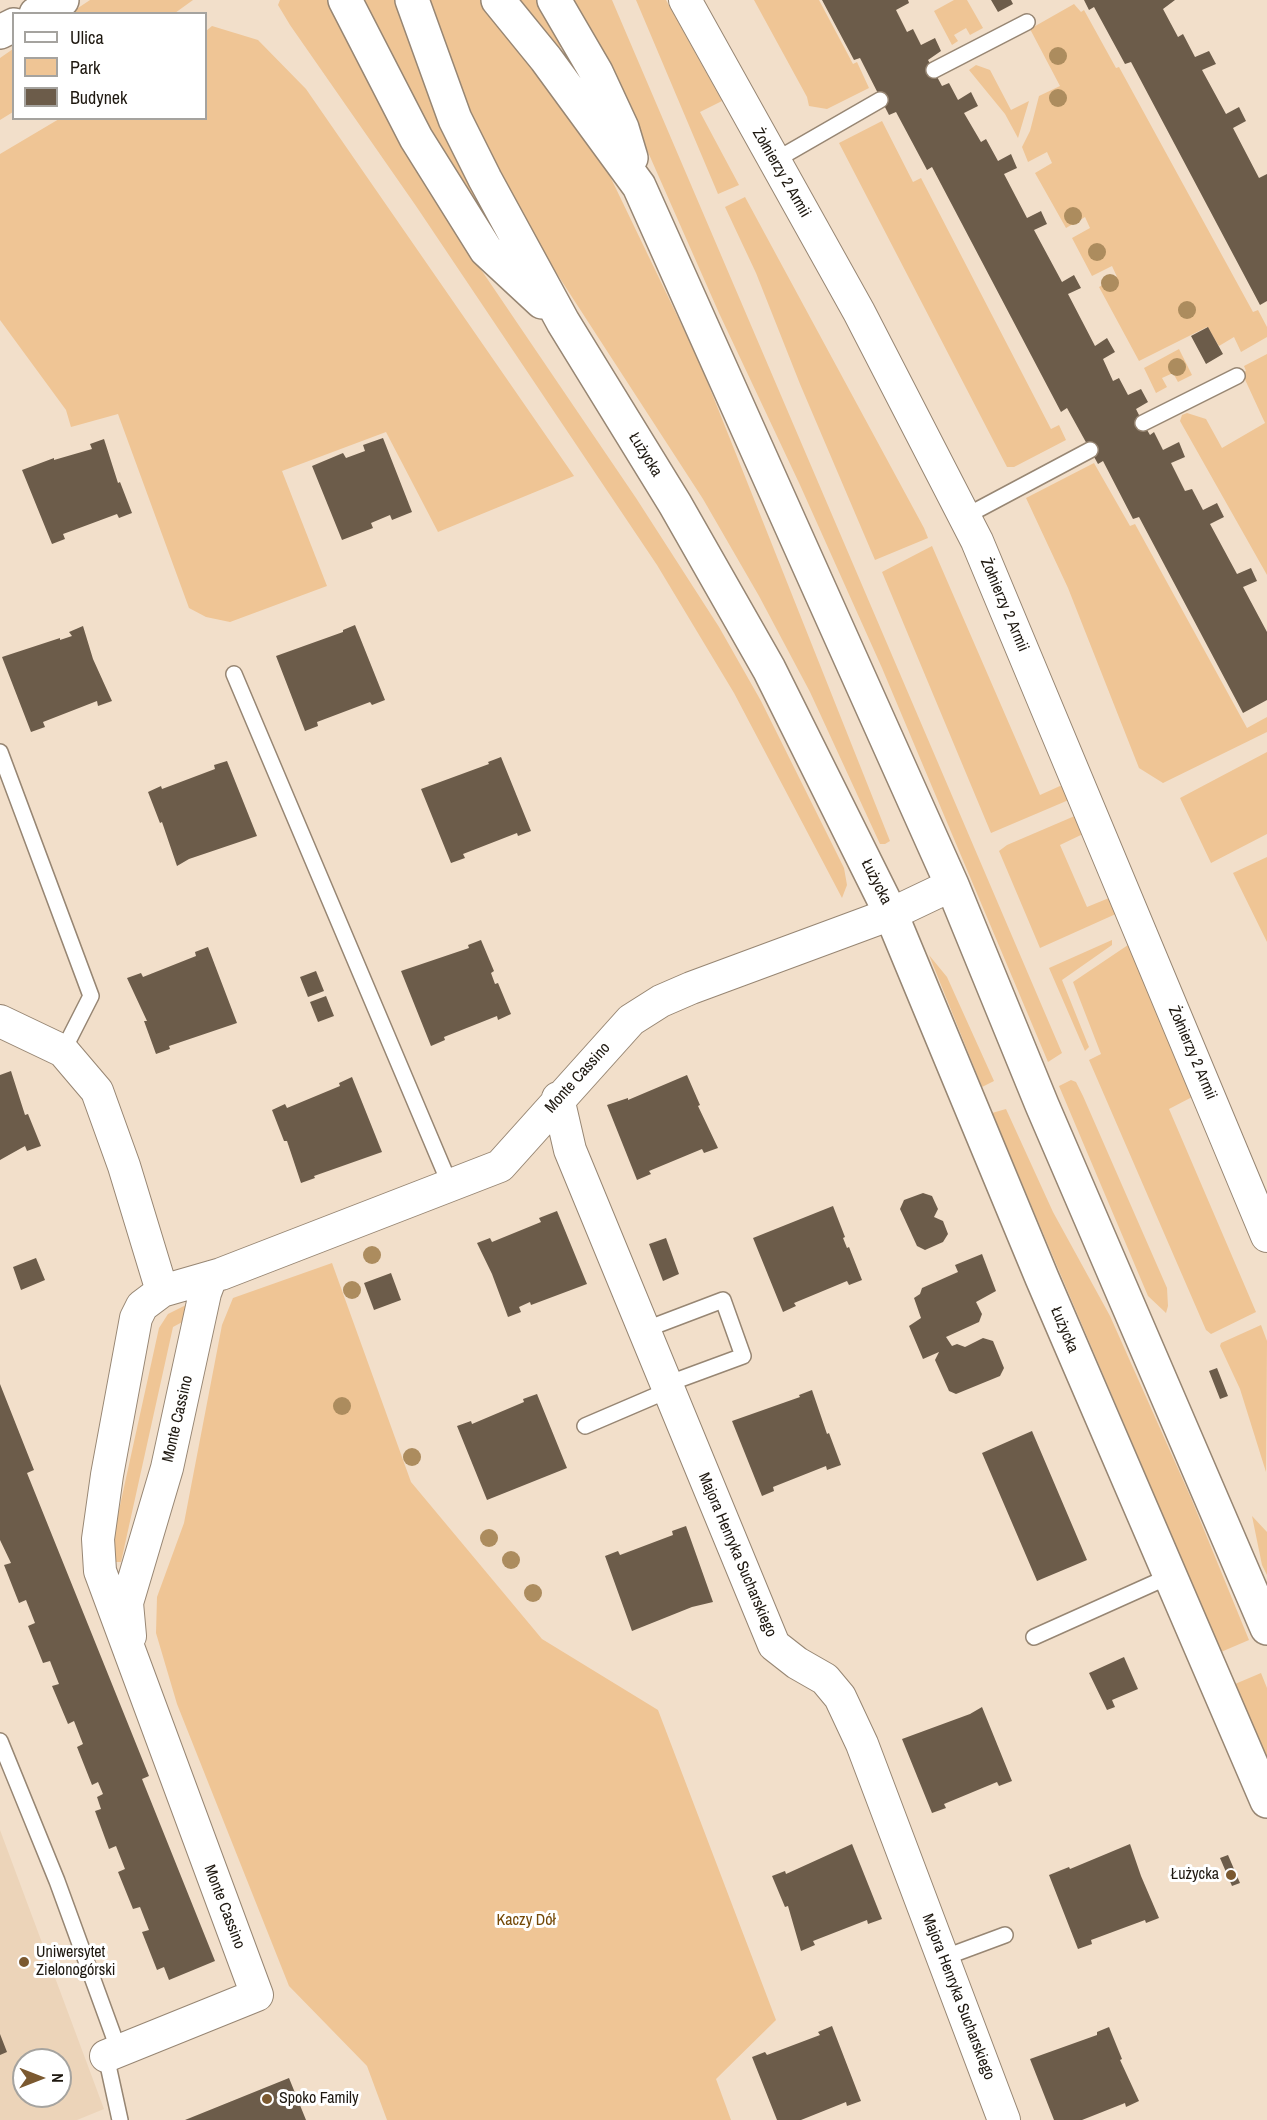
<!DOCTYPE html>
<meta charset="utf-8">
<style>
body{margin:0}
#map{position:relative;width:1267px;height:2120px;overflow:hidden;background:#f2dfca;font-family:"Archivo Narrow",sans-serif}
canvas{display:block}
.legend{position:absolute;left:12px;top:12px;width:195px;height:108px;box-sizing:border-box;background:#fff;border:2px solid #a5a39f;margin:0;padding:8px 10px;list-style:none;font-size:18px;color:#1e1810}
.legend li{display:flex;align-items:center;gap:12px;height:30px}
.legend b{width:30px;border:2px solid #a5a39f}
.north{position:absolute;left:12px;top:2048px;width:60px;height:60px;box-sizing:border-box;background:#fff;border:2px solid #a5a39f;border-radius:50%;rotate:90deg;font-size:16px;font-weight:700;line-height:24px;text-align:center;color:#1e1810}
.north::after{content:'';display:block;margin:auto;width:21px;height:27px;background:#7b5930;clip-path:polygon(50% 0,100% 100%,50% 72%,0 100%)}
</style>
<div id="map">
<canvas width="1267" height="2120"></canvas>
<ul class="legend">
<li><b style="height:8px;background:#fff"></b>Ulica</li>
<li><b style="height:16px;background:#efc595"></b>Park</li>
<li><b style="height:16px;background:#6c5c4a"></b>Budynek</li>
</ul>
<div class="north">N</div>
</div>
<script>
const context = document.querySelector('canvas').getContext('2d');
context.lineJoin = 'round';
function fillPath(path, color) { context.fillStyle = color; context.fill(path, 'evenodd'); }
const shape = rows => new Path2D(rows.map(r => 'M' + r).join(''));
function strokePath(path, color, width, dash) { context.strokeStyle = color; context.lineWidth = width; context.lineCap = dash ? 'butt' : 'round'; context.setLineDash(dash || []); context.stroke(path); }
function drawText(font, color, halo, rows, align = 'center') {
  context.font = font + ' "Archivo Narrow",sans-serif'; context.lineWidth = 6; context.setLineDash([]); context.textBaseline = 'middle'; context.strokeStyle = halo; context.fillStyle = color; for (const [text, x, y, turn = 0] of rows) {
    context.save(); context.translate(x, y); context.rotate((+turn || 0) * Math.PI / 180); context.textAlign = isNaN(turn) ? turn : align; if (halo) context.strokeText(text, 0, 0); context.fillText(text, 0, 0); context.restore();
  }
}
fillPath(shape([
 [0,1830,104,2109,77,2120,0,2120],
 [24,2060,60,2060,60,2096,24,2096]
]), '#ecd4b9');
fillPath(shape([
 [90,0,193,0,175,13,69,14],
 [280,0,327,0,444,215,636,498,719,627,761,701,844,868,847,885,842,898,734,693,657,565,416,206,290,25,278,5],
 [359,0,397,0,492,221,491,229,430,136],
 [424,0,483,0,607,170,699,361,890,841,885,844,880,844,810,692,759,596,703,499,500,186],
 [517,0,540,0,565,44,558,49],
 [569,0,612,0,1062,1053,1048,1062,882,668,800,485,719,313,625,100],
 [636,0,666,0,722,101,700,112,739,185,718,194],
 [754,0,819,0,853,64,857,62,869,88,827,109,809,106,807,97],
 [954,0,967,0,983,28,970,35,966,28,954,35,958,41,952,45,934,11],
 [1074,4,1081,12,1084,10,1116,68,1119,67,1253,312,1258,310,1267,327,1267,337,1241,352,1234,337,1219,346,1207,327,1139,361,1099,287,1117,277,1112,266,1092,276,1072,238,1090,228,1085,217,1066,228,1035,173,1052,163,1047,152,1028,162,1022,147,1030,131,1039,96,1060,86,1030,29],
 [212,26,258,40,306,89,574,476,438,532,386,432,282,471,327,586,230,622,206,617,189,608,118,414,71,427,66,410,0,320,0,154,59,119,206,118,206,31],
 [13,49,13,112,0,120,0,58],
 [976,65,990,70,1011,110,1029,101,1018,138,1005,114,969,70],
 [882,121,913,182,921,178,1051,429,1059,425,1066,440,1014,467,1007,467,839,143],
 [745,197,924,528,928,538,875,560,800,384,756,273,725,207],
 [1179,349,1192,375,1178,382,1173,373,1162,378,1167,387,1156,393,1144,368],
 [1267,354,1267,575,1180,421,1182,415,1187,413,1206,419,1222,448,1265,423,1242,373,1246,371,1244,366],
 [1094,463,1130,526,1135,524,1247,728,1267,717,1267,732,1163,783,1139,768,1068,588,1026,498],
 [932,546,1040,795,1060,786,1066,788,1071,799,991,833,882,572],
 [1267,752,1267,834,1211,863,1180,798],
 [1077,815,1083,834,1060,845,1087,907,1109,898,1118,913,1040,948,999,851,1007,845],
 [1267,857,1267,942,1233,873],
 [1124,935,1194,1096,1169,1109,1256,1312,1211,1334,1206,1330,1089,1060,1101,1054,1073,982,1128,945],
 [1112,940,1112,945,1062,980,1089,1047,1085,1051,1049,968],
 [929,955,947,977,994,1081,982,1087],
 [1071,1080,1076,1082,1083,1096,1167,1288,1168,1306,1166,1313,1148,1296,1059,1086],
 [1006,1109,1053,1212,1110,1316,1191,1498,1249,1640,1221,1652,992,1113],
 [332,1263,411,1482,542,1639,658,1710,776,2020,716,2079,731,2120,387,2120,367,2066,289,1986,177,1704,156,1633,157,1597,184,1523,222,1325,233,1298],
 [188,1304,186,1320,173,1327,121,1562,114,1562,110,1551,159,1328,168,1314],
 [1261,1325,1267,1341,1266,1472,1240,1389,1220,1346,1221,1343],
 [1252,1516,1267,1532,1267,1575,1262,1565],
 [1261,1673,1267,1688,1267,1757,1235,1684]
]), '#efc595');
fillPath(shape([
 [822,0,908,0,909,3,896,10,907,32,913,29,921,45,935,38,941,51,928,60,942,86,949,83,958,100,971,92,978,106,964,113,981,142,986,139,998,161,1011,154,1017,168,1004,174,1027,218,1041,211,1047,224,1034,230,1062,282,1074,275,1081,288,1068,294,1095,346,1107,338,1115,352,1103,359,1113,381,1119,378,1128,395,1141,389,1148,402,1136,409,1143,423,1150,435,1154,432,1163,450,1179,442,1185,457,1171,463,1185,491,1192,489,1203,510,1217,503,1224,517,1210,524,1237,574,1251,568,1257,581,1243,587,1267,632,1267,700,1243,713,1139,517,1133,519,1103,461,1098,464,1067,408,1061,412,932,167,927,170,896,112,889,115,860,58,854,60],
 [991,0,1011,0,1013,4,998,12],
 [1084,0,1175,0,1163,9,1178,37,1183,34,1195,57,1209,51,1216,64,1202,70,1226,114,1239,107,1246,121,1233,128,1259,178,1267,174,1267,301,1260,305,1131,62,1125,64,1094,7,1089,10],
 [1208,327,1223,354,1206,364,1191,336],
 [383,438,412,512,392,520,390,515,371,523,373,528,342,540,312,466,343,453,346,458,365,451,363,445],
 [104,439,118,483,120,482,132,513,119,518,117,514,74,530,63,534,65,539,52,544,22,470,54,458,54,460,92,449,90,444],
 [355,625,385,700,372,705,370,702,317,722,318,726,305,731,276,656,343,632,343,630],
 [83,626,93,659,112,701,98,706,97,701,43,722,45,727,31,732,2,657,60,638,60,640,72,636,69,632],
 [501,757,531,831,518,836,517,833,463,854,465,858,451,863,421,789,489,764,488,762],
 [227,761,257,836,189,859,177,866,162,822,160,823,148,792,161,786,162,789,215,769,214,765],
 [481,940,494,971,491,973,495,984,498,983,511,1014,498,1020,497,1016,444,1037,445,1040,431,1046,401,971,469,948,468,945],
 [208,947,237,1023,169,1046,170,1049,156,1054,144,1021,147,1021,127,978,141,973,143,977,196,956,195,952],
 [316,971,324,991,308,997,300,977],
 [326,996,334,1016,318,1022,310,1002],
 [11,1071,25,1115,28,1114,41,1146,27,1151,25,1146,0,1160,0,1075],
 [687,1075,700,1105,698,1106,718,1148,704,1153,702,1149,649,1171,651,1174,637,1180,607,1105,628,1098,628,1100],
 [352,1077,382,1152,314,1176,315,1178,301,1183,287,1141,284,1141,272,1110,285,1104,287,1108,340,1086,339,1083],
 [923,1193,932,1196,938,1209,934,1217,943,1221,948,1234,943,1242,925,1250,917,1246,900,1209,904,1200],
 [833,1206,845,1237,843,1238,847,1248,849,1247,862,1280,849,1285,847,1281,794,1303,796,1306,783,1312,753,1238],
 [557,1211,587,1284,531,1305,530,1302,519,1307,521,1312,508,1317,492,1274,477,1243,490,1238,492,1242,541,1222,539,1218],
 [666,1238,679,1274,663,1281,649,1244],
 [982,1254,996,1291,976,1302,982,1314,979,1322,946,1337,952,1346,957,1344,965,1347,983,1338,993,1341,1004,1368,1000,1376,956,1394,949,1391,935,1360,939,1352,923,1359,909,1326,921,1318,914,1298,920,1294,922,1288,958,1272,955,1265],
 [36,1258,45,1280,21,1290,13,1267],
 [391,1273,401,1300,374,1310,364,1283],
 [1217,1368,1228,1396,1220,1399,1209,1371],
 [0,1384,34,1470,27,1473,149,1776,142,1779,215,1961,169,1980,164,1967,157,1970,142,1932,149,1930,140,1907,133,1909,118,1872,125,1869,116,1846,109,1849,95,1811,101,1809,97,1797,103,1794,98,1782,92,1785,77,1747,83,1744,74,1721,68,1724,52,1686,59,1684,50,1661,43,1663,28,1626,35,1623,26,1600,19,1603,4,1565,11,1563,0,1540],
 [812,1390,827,1434,829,1433,841,1465,827,1470,826,1466,773,1487,774,1491,762,1496,732,1421,800,1397,799,1395],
 [537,1394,567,1468,487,1500,457,1426,471,1421,472,1424,524,1402,523,1399],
 [1032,1431,1087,1560,1037,1581,982,1453],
 [686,1526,713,1602,692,1607,632,1631,605,1556,618,1551,620,1555,673,1535,672,1531],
 [1124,1657,1138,1689,1112,1700,1115,1707,1107,1710,1089,1673],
 [982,1707,1012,1781,999,1786,997,1782,944,1804,946,1808,932,1813,902,1739,970,1714],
 [852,1844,882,1919,868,1924,867,1920,813,1941,815,1945,801,1951,788,1906,785,1907,772,1876,785,1871,786,1874],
 [1130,1844,1141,1876,1159,1918,1146,1923,1145,1920,1091,1940,1092,1944,1078,1949,1049,1875,1069,1867,1070,1869],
 [1228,1855,1240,1883,1232,1886,1220,1858],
 [832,2026,861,2101,847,2106,846,2102,801,2120,777,2120,752,2057,765,2052,767,2055,820,2035,818,2032],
 [1109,2027,1122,2059,1120,2060,1139,2101,1126,2107,1125,2103,1082,2120,1054,2120,1030,2059,1097,2035,1097,2032],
 [0,2034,7,2052,0,2055],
 [289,2078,306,2120,185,2120]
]), '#6c5c4a');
const lane = shape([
 [934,70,1027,22],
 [774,161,880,100],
 [1143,423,1237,376],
 [966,516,1090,450],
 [234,674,451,1187],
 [0,752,91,996,63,1051],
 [644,1330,723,1300,743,1356,667,1384],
 [585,1426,669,1390],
 [1034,1637,1170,1576],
 [0,1741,57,1881,119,2051],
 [943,1958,1005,1935],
 [106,2056,120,2120]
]);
const street = shape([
 [685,0,859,312,977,541,1267,1236],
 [0,1021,63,1051,97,1091,124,1166,162,1291],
 [558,1098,570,1150,774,1645,797,1663,825,1679,840,1697,862,1744,1004,2120],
 [130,1636,127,1603,167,1468,205,1293,211,1277],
 [106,2056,257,1995,100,1571,98,1539,107,1475,136,1318,142,1306,162,1291,221,1274,500,1166,631,1020,661,1001,691,988,891,914,952,885]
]);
const secondary = shape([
 [345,0,416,138,486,250,542,302],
 [412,0,455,119,485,179,563,322,675,504,769,669,891,914,1042,1278,1267,1801],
 [498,0,546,59,639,186,952,885,1042,1105,1267,1628],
 [554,0,596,72,622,128,631,158],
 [36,14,62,0],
 [0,32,14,25]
]);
strokePath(lane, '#978673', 18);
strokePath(street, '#978673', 34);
strokePath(secondary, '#978673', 36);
strokePath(lane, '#fff', 15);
strokePath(street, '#fff', 32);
strokePath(secondary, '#fff', 33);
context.fillStyle = '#ac8c5e';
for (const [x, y] of [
 [1058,56],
 [1058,98],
 [1073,216],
 [1097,252],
 [1110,283],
 [1187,310],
 [1177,367],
 [372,1255],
 [352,1290],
 [342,1406],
 [412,1457],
 [489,1538],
 [511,1560],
 [533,1593]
]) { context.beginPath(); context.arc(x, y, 9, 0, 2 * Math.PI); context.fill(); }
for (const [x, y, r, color] of [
 [1231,1875,6,"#7b5930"],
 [24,1962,6,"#7b5930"],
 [267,2099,6,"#7b5930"]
]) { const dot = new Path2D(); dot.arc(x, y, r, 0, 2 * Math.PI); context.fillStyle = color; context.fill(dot); strokePath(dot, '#fff', 2); }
drawText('16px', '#1e1810', '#fff', [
 ["Żołnierzy 2 Armii",781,173,60],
 ["Łużycka",645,455,58],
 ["Żołnierzy 2 Armii",1004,605,67],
 ["Łużycka",876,882,63],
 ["Żołnierzy 2 Armii",1192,1053,67],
 ["Monte Cassino",578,1078,-48],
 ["Łużycka",1064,1330,67],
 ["Monte Cassino",178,1419,-77],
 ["Majora Henryka Sucharskiego",737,1555,67],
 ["Monte Cassino",224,1907,69],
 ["Majora Henryka Sucharskiego",958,1997,69]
]);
drawText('16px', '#1e1810', '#fff', [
 ["Łużycka",1219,1875,"right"],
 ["Uniwersytet",36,1953],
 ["Zielonogórski",36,1971],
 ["Spoko Family",279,2099]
], 'left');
drawText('16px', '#734806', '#fff', [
 ["Kaczy Dół",526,1921]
]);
</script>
